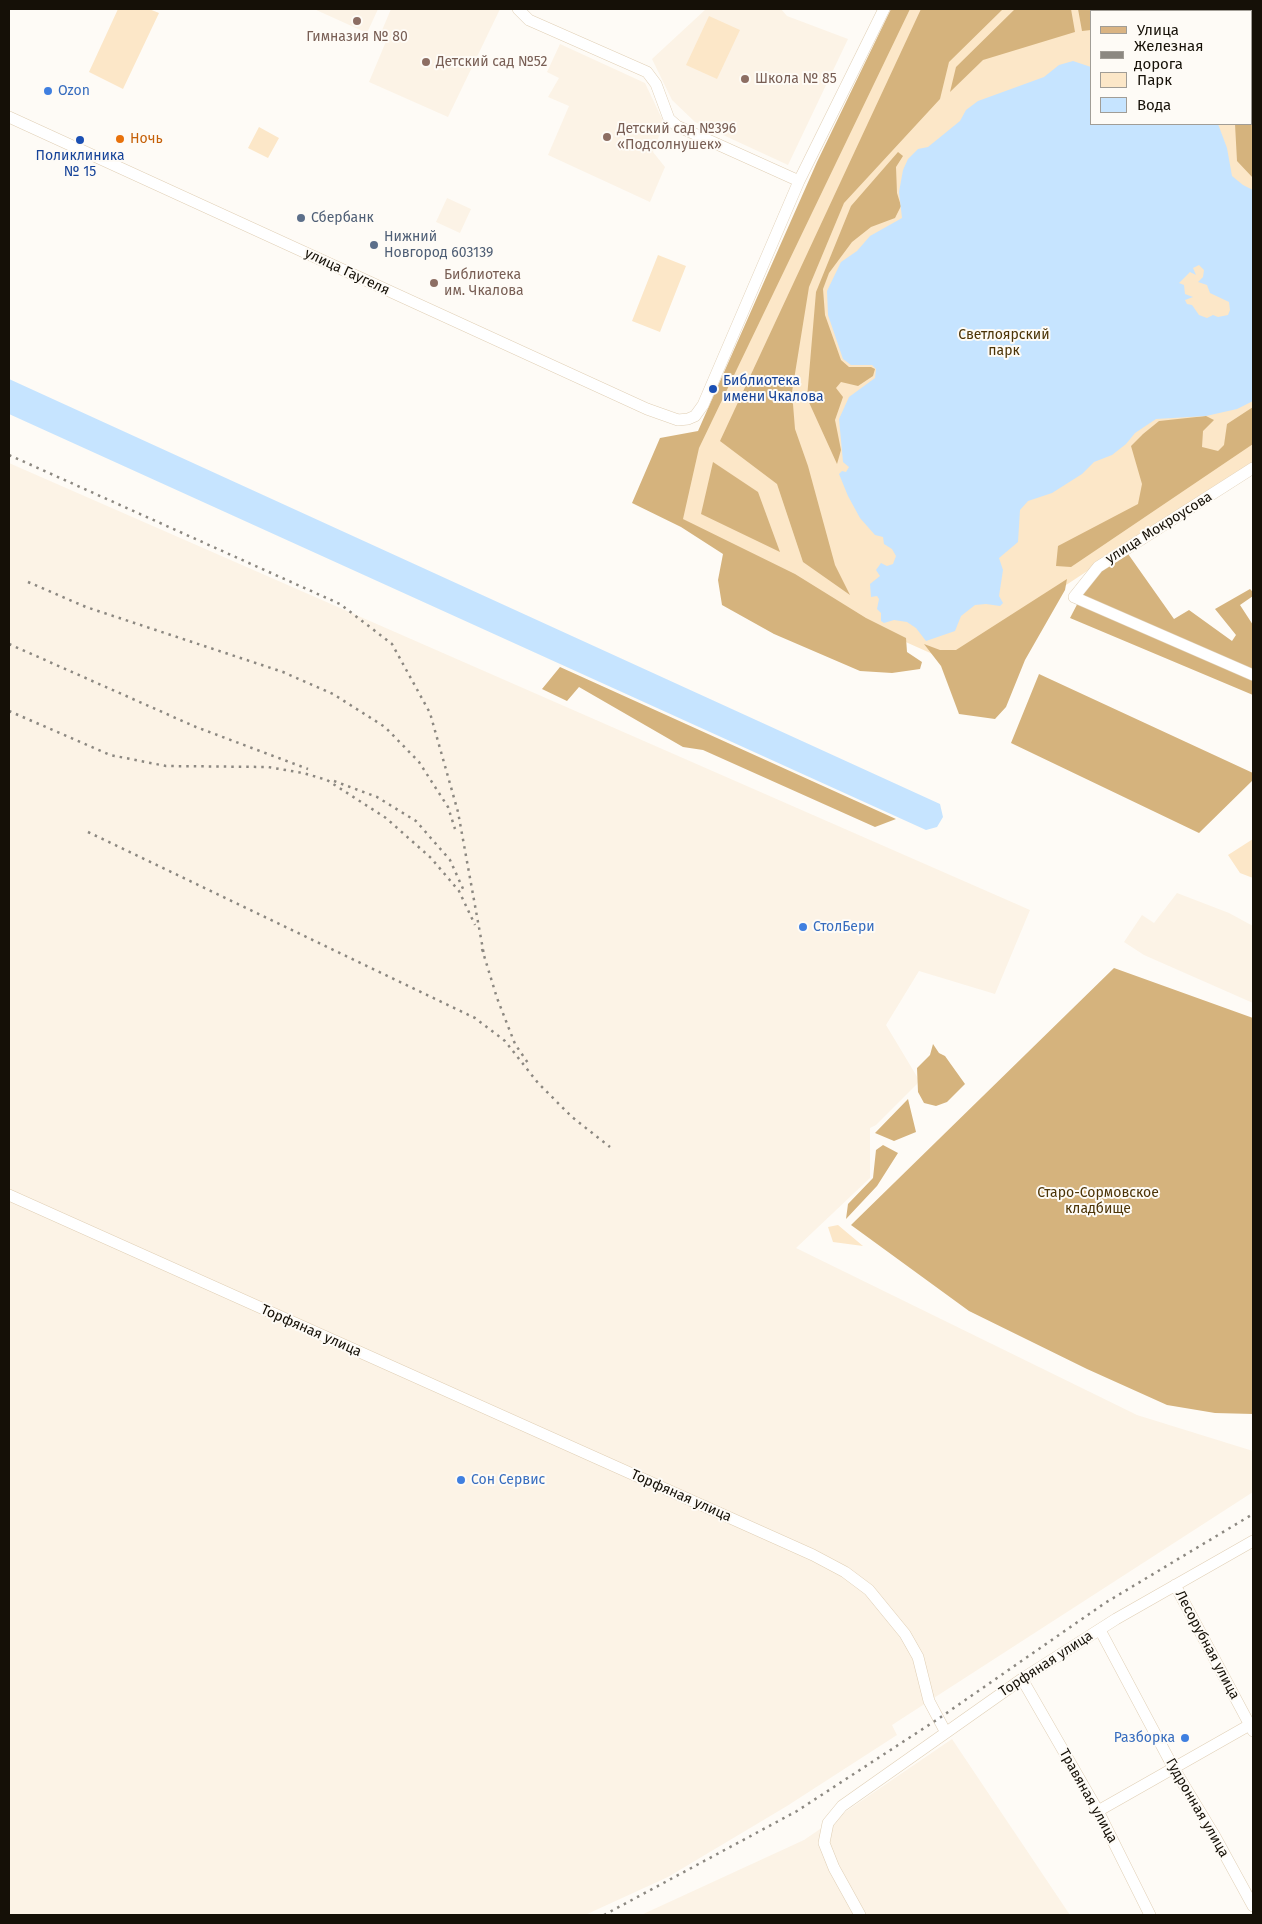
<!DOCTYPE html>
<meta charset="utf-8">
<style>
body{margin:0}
#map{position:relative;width:1262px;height:1924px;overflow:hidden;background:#fefbf6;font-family:"Fira Sans",sans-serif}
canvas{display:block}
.frame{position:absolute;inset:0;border:10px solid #151007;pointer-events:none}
.legend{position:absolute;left:1090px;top:10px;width:162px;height:115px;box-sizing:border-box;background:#fefbf6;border:1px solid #a19d96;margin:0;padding:6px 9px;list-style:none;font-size:15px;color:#151007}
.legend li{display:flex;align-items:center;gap:10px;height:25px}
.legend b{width:25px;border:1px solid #a19d96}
</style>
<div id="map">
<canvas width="1262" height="1924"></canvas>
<div class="frame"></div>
<ul class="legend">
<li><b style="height:6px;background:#dab483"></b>Улица</li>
<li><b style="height:6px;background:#8c8881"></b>Железная дорога</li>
<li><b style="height:14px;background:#fce7c8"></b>Парк</li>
<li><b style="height:14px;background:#c6e4ff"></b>Вода</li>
</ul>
</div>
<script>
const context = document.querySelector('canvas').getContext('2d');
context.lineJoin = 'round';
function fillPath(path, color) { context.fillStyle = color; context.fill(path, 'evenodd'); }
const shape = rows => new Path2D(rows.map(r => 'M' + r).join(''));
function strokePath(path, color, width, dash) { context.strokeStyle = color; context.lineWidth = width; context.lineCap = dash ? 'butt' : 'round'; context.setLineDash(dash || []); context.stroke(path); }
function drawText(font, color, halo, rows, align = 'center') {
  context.font = font + ' "Fira Sans",sans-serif'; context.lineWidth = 4; context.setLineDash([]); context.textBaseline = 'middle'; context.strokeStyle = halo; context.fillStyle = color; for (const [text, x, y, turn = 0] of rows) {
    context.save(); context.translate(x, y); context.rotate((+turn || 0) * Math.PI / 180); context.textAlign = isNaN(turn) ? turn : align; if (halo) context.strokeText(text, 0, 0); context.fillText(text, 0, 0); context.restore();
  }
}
fillPath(shape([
 [314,9,378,9,367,33],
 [391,9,500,9,448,117,369,82,387,39,380,35],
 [706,9,781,9,787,16,848,39,788,165,695,122,672,100,652,59],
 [560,44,645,83,664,123,653,152,665,167,650,202,548,155,569,106,548,97,559,78,547,72],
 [447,198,471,209,460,233,436,222],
 [9,463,1030,910,995,994,919,971,886,1025,919,1080,917,1084,876,1125,870,1128,870,1178,796,1248,1137,1415,1253,1451,1253,1492,892,1725,897,1735,787,1806,668,1877,585,1915,9,1915],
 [1177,893,1229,913,1253,926,1253,1003,1144,955,1124,942,1142,915,1154,923],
 [952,1739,1070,1915,641,1915,804,1840]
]), '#fcf3e6');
fillPath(shape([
 [118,9,149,9,159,13,123,89,89,72],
 [901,9,1191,9,1193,11,1091,11,1091,124,1251,124,1251,106,1253,110,1253,462,1057,591,946,660,843,614,671,512,705,426],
 [709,16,740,30,717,79,686,65],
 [259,127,279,138,268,158,248,148],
 [658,255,686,266,660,332,632,321],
 [1253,839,1253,878,1240,873,1228,855],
 [838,1225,863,1246,833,1242,828,1227]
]), '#fce7c8');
fillPath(shape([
 [891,9,910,9,699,448,683,519,795,574,866,618,906,638,907,652,922,662,920,669,892,673,860,671,774,634,722,605,718,580,723,554,681,527,632,503,660,438,698,431,817,162],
 [921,9,1003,9,949,62,940,99,844,203,809,287,792,392,795,429,808,466,835,565,850,595,803,562,777,484,720,441],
 [1015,9,1071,9,1075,32,983,60,950,92,956,67],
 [1078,9,1163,9,1167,11,1091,11,1091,30,1082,31],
 [1251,106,1253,110,1253,178,1237,161,1235,124,1251,124],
 [898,152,903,156,896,167,897,193,901,206,895,218,871,227,852,242,829,273,823,289,825,315,841,360,849,367,871,367,875,369,873,376,858,386,841,382,836,388,843,397,835,420,841,450,837,464,807,398,816,292,851,206],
 [1253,407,1253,444,1071,567,1056,566,1058,546,1138,504,1142,484,1131,446,1143,434,1159,421,1206,416,1214,420,1203,431,1202,447,1218,451,1224,445,1227,424],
 [713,462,758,492,780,552,701,514],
 [1126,551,1174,619,1189,610,1232,641,1236,635,1215,609,1250,589,1253,592,1253,596,1240,605,1253,625,1253,695,1070,618,1084,591,1100,569],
 [1067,579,1065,590,1025,660,1006,707,995,719,959,714,941,666,924,644,940,650,956,650],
 [560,667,896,819,875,827,703,750,683,747,579,687,567,701,542,689],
 [1039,674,1253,773,1253,780,1199,833,1011,743],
 [1114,968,1253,1018,1253,1414,1215,1413,1167,1405,1087,1369,969,1311,851,1225],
 [933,1044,939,1053,945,1056,965,1084,947,1102,936,1106,924,1103,918,1092,917,1068,930,1055],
 [908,1099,916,1132,894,1141,875,1133],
 [883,1145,898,1153,877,1186,846,1219,848,1204,873,1178,876,1150]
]), '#d5b37d');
fillPath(shape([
 [1073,61,1091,67,1091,124,1218,124,1227,148,1232,176,1243,185,1253,190,1253,401,1237,409,1206,416,1156,419,1135,433,1126,444,1112,455,1094,462,1082,474,1052,493,1028,501,1020,510,1018,542,999,558,1003,570,999,596,1003,603,1000,606,986,604,975,605,961,616,955,631,926,641,916,628,907,622,894,620,884,623,881,621,881,613,877,609,879,599,877,596,871,597,870,584,880,576,876,570,881,563,887,566,893,564,896,556,892,549,884,544,883,537,875,535,860,518,848,496,839,474,842,471,846,472,849,467,843,462,839,419,849,397,875,378,876,369,872,365,851,365,843,359,828,315,827,291,841,262,857,251,870,236,902,218,899,192,903,170,908,159,918,149,928,147,960,121,966,110,978,101,1044,77,1059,65],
 [1199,265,1204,270,1203,277,1198,282,1207,285,1210,293,1229,302,1230,310,1228,315,1218,317,1213,315,1207,318,1199,315,1192,305,1187,304,1185,300,1193,297,1185,294,1184,285,1179,283,1190,272,1196,275,1193,268],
 [9,379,940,804,943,817,937,827,926,830,9,414]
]), '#c6e4ff');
const minor = shape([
 [518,9,529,20,647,72,656,84,669,119,677,126,799,181],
 [9,117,647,409,678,420,688,419,695,416,703,405,799,181,884,9],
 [1253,468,1098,567,1074,597,1253,675],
 [9,1195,813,1555,845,1572,869,1590,905,1634,918,1657,929,1701,945,1731],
 [1175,1585,1253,1731],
 [1100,1630,1173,1767,1213,1833,1253,1906],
 [1022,1679,1098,1811,1150,1915],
 [1098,1811,1253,1723],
 [860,1915,834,1868,824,1843,828,1823,842,1806,1022,1679,1116,1619,1253,1541]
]);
const major = shape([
 [1209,9,1211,11],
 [1251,76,1253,81]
]);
strokePath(minor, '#e0cfb5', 12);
strokePath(major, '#dad9d7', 16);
strokePath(minor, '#fff', 11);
strokePath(major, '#dab483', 15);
strokePath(shape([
 [9,455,340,604,392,644,430,713,458,812,484,955],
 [28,582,86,607,283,672,333,694,385,727,419,762,448,807,455,829],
 [9,644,196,727,308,769],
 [9,711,110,755,166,766,268,767,303,773,327,780,386,818,431,858,459,891,475,925],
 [334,781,377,797,416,821,450,860,464,891],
 [88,832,475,1018,505,1041,538,1083,572,1117,610,1147],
 [482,949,497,998,515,1044,530,1066],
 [604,1915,797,1811,938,1719,1105,1603,1253,1514]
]), '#8c8881', 2.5, [2.5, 5]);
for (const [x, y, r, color] of [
 [357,21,5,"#8d6e63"],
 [426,62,5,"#8d6e63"],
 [745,79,5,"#8d6e63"],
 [48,91,5,"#3f7fe0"],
 [607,137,5,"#8d6e63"],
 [120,139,5,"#e8710a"],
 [80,140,5,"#1a4fb4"],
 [301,218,5,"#5c6f8a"],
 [374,245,5,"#5c6f8a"],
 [434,283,5,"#8d6e63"],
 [713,389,5,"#1a4fb4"],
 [803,927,5,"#3f7fe0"],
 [461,1480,5,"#3f7fe0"],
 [1185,1738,5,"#3f7fe0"]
]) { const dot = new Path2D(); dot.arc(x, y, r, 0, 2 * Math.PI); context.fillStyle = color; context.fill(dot); strokePath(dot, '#fefbf6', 2); }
drawText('14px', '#785e54', '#fefbf6', [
 ["Гимназия № 80",357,37,"center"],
 ["Детский сад №52",436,62],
 ["Школа № 85",755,79],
 ["Детский сад №396",617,129],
 ["«Подсолнушек»",617,145],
 ["Библиотека",444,275],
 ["им. Чкалова",444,291]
], 'left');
drawText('14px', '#366cbe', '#fefbf6', [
 ["Ozon",58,91],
 ["СтолБери",813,927],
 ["Сон Сервис",471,1480],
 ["Разборка",1175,1738,"right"]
], 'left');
drawText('14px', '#c56008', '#fefbf6', [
 ["Ночь",130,139]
], 'left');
drawText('14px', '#164399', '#fefbf6', [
 ["Поликлиника",80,156],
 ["№ 15",80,172],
 ["Библиотека",723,381,"left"],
 ["имени Чкалова",723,397,"left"]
]);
drawText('14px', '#4e5e75', '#fefbf6', [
 ["Сбербанк",311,218],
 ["Нижний",384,237],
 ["Новгород 603139",384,253]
], 'left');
drawText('14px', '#151007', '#fefbf6', [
 ["улица Гаугеля",347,272,25],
 ["улица Мокроусова",1159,528,-32],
 ["Торфяная улица",311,1331,24],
 ["Торфяная улица",681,1496,24],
 ["Лесорубная улица",1207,1645,62],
 ["Торфяная улица",1046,1664,-33],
 ["Травяная улица",1088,1796,61],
 ["Гудронная улица",1197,1808,60]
]);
drawText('14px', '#4c3407', '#fefbf6', [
 ["Светлоярский",1004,335],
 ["парк",1004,351],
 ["Старо-Сормовское",1098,1193],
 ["кладбище",1098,1209]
]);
</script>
